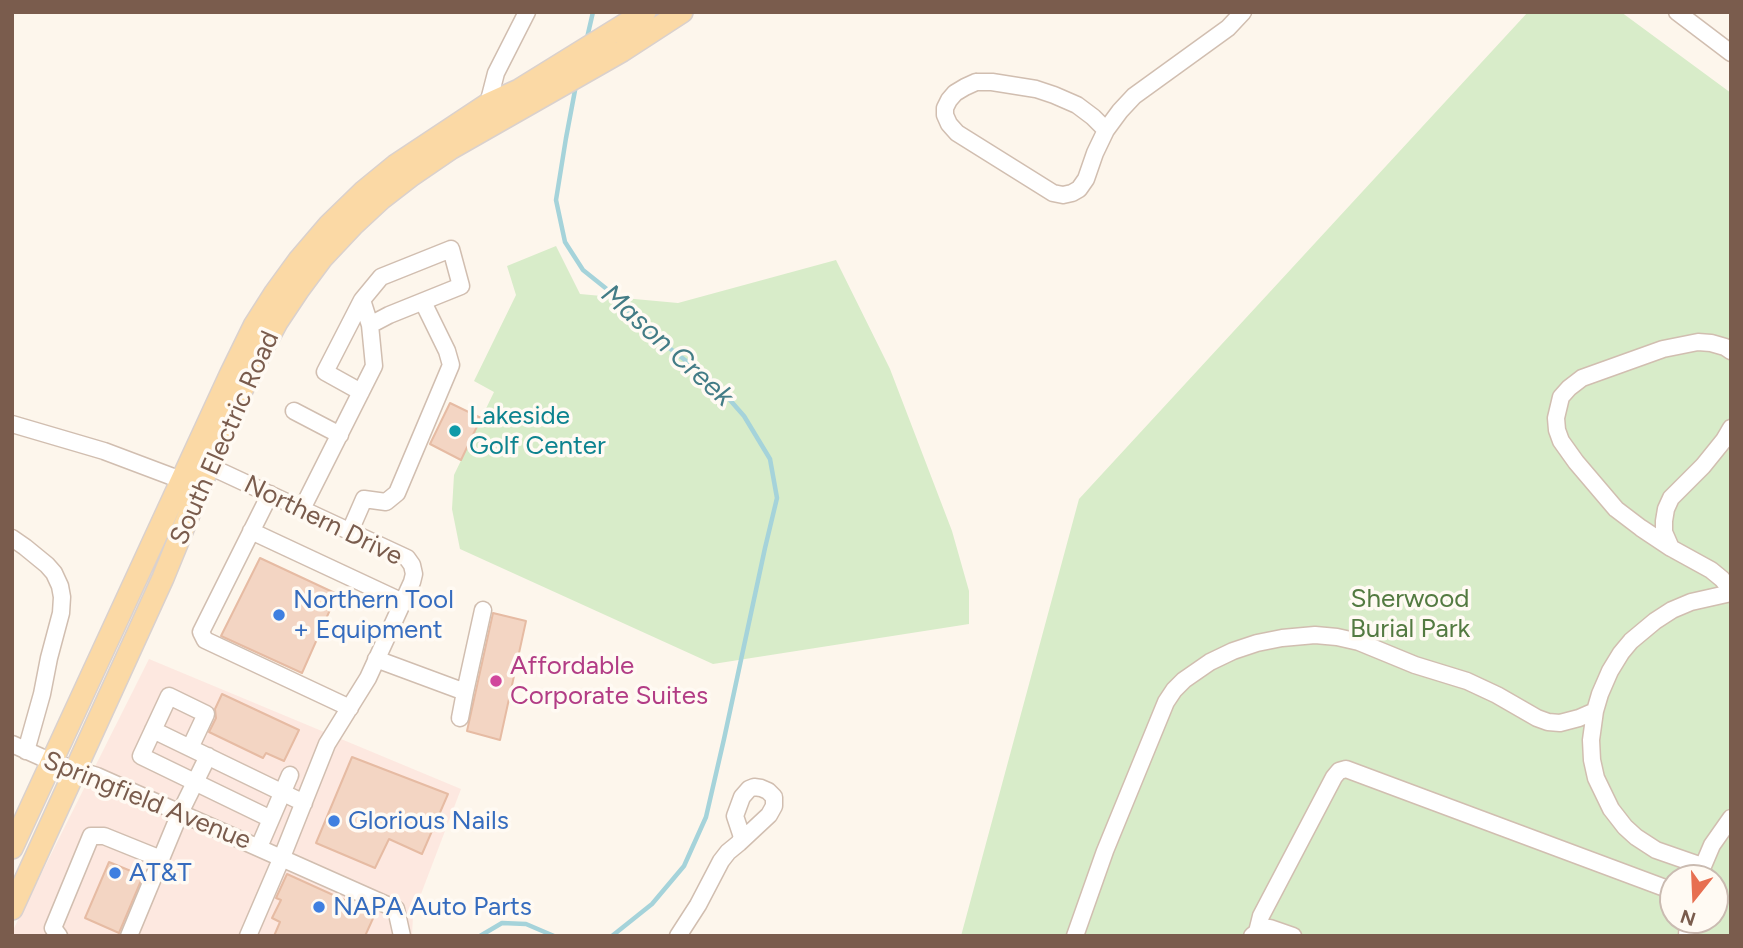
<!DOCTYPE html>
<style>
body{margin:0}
#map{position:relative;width:1743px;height:948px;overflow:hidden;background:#fdf6ec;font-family:Figtree,sans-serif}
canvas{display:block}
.frame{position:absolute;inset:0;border:14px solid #7a5c4d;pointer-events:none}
.north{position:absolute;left:1659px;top:864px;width:70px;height:70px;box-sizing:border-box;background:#fffaf3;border:2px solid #cabbb1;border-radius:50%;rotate:198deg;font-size:19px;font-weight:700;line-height:28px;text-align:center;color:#7a5c4d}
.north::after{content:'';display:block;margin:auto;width:24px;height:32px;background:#e76f51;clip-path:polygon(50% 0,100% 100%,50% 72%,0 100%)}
</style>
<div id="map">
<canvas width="1743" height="948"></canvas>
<div class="frame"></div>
<div class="north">N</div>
</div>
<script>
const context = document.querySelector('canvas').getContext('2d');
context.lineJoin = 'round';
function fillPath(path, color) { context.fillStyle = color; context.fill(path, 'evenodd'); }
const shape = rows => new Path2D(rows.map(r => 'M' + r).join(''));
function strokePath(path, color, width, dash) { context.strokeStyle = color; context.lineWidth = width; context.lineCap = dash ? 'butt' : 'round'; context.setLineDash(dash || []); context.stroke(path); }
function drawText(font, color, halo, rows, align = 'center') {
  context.font = font + ' Figtree,sans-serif'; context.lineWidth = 7; context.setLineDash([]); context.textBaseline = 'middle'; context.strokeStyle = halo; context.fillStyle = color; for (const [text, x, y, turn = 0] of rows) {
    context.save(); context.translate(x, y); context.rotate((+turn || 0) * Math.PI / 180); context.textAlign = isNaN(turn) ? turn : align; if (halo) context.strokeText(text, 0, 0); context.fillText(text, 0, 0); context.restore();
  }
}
fillPath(shape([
 [149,659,461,789,413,915,412,936,12,936,12,932]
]), '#fde8e0');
fillPath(shape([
 [1528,12,1621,12,1731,93,1731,936,961,936,1079,499],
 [1673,878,1715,878,1715,920,1673,920],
 [556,246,580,294,678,303,836,260,890,369,952,531,969,591,969,624,713,664,460,549,452,509,454,475,494,392,474,381,516,295,507,266]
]), '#d8ecc9');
strokePath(shape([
 [587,38,593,12],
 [576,85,566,138,556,200,565,242,583,270,608,290,651,334,715,383,744,416,770,459,777,498,765,548,724,739,706,817,684,866,652,904,612,936],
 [480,936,502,923,526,924,554,936]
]), '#a5d3da', 4.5);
const building = shape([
 [450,403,481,418,461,460,430,444,450,403],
 [260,558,337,594,302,673,221,636,260,558],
 [493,613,526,621,500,740,467,731,493,613],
 [222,694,299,730,284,761,266,753,263,758,209,732,216,718,215,709,222,694],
 [352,757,448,794,422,854,389,839,375,868,316,843,352,757],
 [109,862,143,876,119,933,85,918,109,862],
 [287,874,375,914,365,936,274,936,280,922,272,918,281,900,276,898,287,874]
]);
fillPath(building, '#f3d5c3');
strokePath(building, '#e6bba3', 2);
const minor = shape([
 [1677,12,1731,53],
 [976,82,992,82,1036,89,1054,95,1077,105,1093,117,1106,130,1095,153,1086,179,1079,189,1072,193,1063,195,1053,193,957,133,949,124,945,115,945,108,949,100,955,93,965,87,976,82],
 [488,104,496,73,527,12],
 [1106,130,1120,111,1134,96,1228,28,1243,12],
 [1731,351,1725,347,1711,343,1698,342,1663,349,1582,378,1569,388,1561,397,1556,418,1557,430,1561,441,1576,462,1616,509,1641,528,1671,548,1664,532,1664,521,1666,509,1671,498,1703,466,1724,440,1731,428],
 [361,392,325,372,362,300],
 [294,411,340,435],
 [12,424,104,451,181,480],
 [209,466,407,558,412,565,414,574,412,582,368,678,327,744,282,857,248,936],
 [270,494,201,632,205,640,350,708],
 [302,509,374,366,370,325,389,315,461,286,451,249,381,277,362,300,370,325],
 [251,531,403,602],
 [350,531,364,499,386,502,397,493,451,365,447,351,423,302],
 [12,538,25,547,47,565,54,573,60,586,62,597,61,613,49,658,42,694,26,751],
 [1671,548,1711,570,1722,579,1731,590],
 [376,659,465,692,483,610],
 [460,718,465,692],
 [153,730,304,803],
 [12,744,52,762,97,776,396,909,402,936],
 [190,748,206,714,169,696,141,756,271,819],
 [259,847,290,775],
 [1702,866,1656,850,1636,837,1625,827,1611,809,1596,778,1592,760,1591,740,1595,711,1600,694,1610,671,1621,653,1631,641,1655,621,1672,610,1691,602,1731,593],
 [1698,878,1712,845,1731,818],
 [1257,932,1263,929,1270,928,1293,936],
 [59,936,53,928,91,836,104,836,161,859],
 [129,936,180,813,208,756],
 [678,936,698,905,721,861,728,852,739,843,769,815,774,806,774,797,768,791,761,788,754,787,749,789,742,797,735,816,742,837,739,843],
 [1075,936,1105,851,1166,702,1174,690,1184,680,1210,662,1233,651,1257,643,1282,638,1315,635,1337,637,1359,642,1415,665,1467,681,1497,695,1537,718,1548,722,1560,723,1579,718,1595,711],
 [1252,936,1257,932,1261,916,1334,777,1339,771,1346,769,1673,891],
 [1687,936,1688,920]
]);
const major = shape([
 [12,848,231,373,254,326,275,293,299,260,329,225,363,192,396,165,488,104,519,90,645,12],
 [12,909,163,578,228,419,256,361,277,322,299,289,322,258,353,225,381,199,412,175,450,149,622,51,682,12]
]);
strokePath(minor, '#d1beb0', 19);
strokePath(major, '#dad1cd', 24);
strokePath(minor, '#fff', 16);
strokePath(major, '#fbd9a5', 21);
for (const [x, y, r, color] of [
 [455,431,7,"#0f9aa8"],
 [279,615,7,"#3f7fe0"],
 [496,681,7,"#d1479c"],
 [334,821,7,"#3f7fe0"],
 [115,873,7,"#3f7fe0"],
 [319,907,7,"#3f7fe0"]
]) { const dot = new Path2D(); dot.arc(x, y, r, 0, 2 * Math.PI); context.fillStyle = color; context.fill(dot); strokePath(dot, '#fffaf3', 2.5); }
drawText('26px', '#0d838f', '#fffaf3', [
 ["Lakeside",469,416],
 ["Golf Center",469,446]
], 'left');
drawText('26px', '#7a5c4d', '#fffaf3', [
 ["South Electric Road",225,438,-66],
 ["Northern Drive",323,521,26],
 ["Springfield Avenue",147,801,22]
]);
drawText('26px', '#537a41', '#fffaf3', [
 ["Sherwood",1410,599],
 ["Burial Park",1410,629]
]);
drawText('26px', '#366cbe', '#fffaf3', [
 ["Northern Tool",293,600],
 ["+ Equipment",293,630],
 ["Glorious Nails",348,821],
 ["AT&T",129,873],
 ["NAPA Auto Parts",333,907]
], 'left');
drawText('26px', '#b23c85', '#fffaf3', [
 ["Affordable",510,666],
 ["Corporate Suites",510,696]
], 'left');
drawText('italic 28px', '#437c86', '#fffaf3', [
 ["Mason Creek",667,346,42]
]);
</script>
